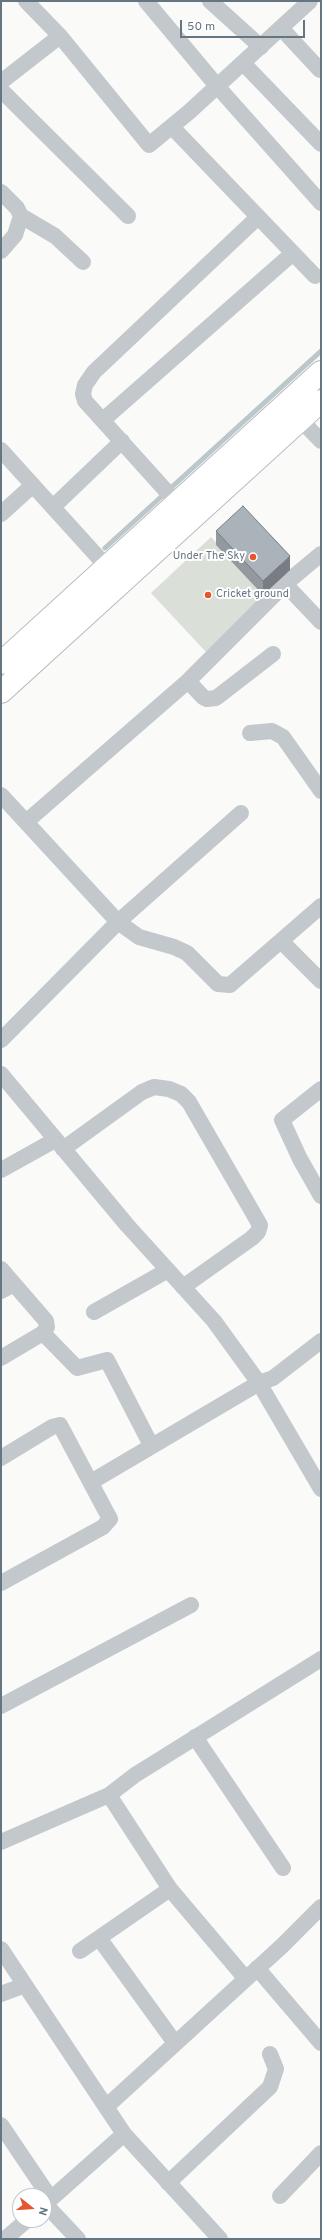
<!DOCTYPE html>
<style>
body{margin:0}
#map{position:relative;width:322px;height:2240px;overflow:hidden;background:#fafaf8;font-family:Overpass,sans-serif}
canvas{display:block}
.frame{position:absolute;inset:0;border:2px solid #657683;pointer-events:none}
.north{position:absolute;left:12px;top:2188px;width:40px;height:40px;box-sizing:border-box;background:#fff;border:1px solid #c1c8cd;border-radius:50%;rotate:107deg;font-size:11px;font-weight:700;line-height:16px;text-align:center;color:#657683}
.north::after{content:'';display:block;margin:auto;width:14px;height:18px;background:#e4572e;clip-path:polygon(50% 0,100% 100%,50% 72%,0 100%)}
.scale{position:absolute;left:180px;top:20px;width:125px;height:18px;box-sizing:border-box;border:2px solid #657683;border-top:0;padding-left:5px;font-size:12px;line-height:14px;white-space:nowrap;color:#657683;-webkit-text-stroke:3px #fff;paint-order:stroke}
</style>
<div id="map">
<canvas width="322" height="2240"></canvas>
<div class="frame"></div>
<div class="north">N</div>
<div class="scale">50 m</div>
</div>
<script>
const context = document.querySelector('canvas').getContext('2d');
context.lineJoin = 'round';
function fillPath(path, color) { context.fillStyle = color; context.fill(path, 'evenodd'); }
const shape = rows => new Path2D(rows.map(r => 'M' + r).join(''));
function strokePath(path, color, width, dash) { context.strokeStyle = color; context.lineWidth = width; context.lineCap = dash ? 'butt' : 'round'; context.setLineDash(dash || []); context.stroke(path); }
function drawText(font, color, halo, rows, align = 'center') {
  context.font = font + ' Overpass,sans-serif'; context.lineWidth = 4; context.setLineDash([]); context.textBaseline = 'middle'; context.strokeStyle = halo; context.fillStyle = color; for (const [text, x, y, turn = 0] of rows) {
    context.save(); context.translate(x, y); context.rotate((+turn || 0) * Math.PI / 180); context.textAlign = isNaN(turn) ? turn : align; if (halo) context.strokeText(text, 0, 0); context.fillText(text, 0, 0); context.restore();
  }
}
fillPath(shape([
 [211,537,266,597,206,652,151,593]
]), '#dadfd7');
strokePath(shape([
 [105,548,321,351]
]), '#bbc7cb', 5);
const secondary = shape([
 [1,663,321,372],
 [1,692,321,401]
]);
strokePath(secondary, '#b3babf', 24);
strokePath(shape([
 [26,1,60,36],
 [146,1,217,86,321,203],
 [210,1,261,47],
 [281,28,320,70],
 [243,63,321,144],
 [1,82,60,36,149,145,189,112,310,1],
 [1,90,128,216],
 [172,127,315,276],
 [1,192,17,208,21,216,15,235,1,251],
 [21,216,55,236,83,262],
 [293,412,321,441],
 [103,420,293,253],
 [1,450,107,567],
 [177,503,85,401,83,394,85,385,94,372,258,217],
 [53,507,122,441],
 [1,514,33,485],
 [285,584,321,622],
 [188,681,203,697,207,699,216,698,273,654],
 [250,733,272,731,283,737,321,791],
 [1,795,118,922,139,937,174,947,187,953,218,984,230,985,321,906],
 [26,822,188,681,285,584,321,554],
 [281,941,321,981],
 [1,1040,118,922,241,813],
 [1,1074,127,1225,214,1321,259,1383,321,1489],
 [321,1089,282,1120,300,1159,321,1196],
 [63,1149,142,1092,154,1087,169,1089,181,1094,189,1102,260,1225,258,1232,252,1238,183,1287],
 [1,1170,55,1140],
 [1,1269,14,1284,1,1291],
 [94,1312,168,1270],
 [43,1333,77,1368,107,1360,151,1445],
 [1,1358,43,1333,47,1327,46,1321,14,1284],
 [1,1458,52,1427,60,1425,110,1519,103,1527,1,1583],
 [91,1482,259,1383,273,1378,321,1341],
 [1,1706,191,1605],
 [195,1737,283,1868],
 [109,1795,170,1889,246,1979],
 [1,1842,109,1795,135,1775,321,1659],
 [99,1938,175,2043],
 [1,1949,124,2134,220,2239],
 [80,1951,170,1889],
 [257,1968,321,2043],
 [1,1994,25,1985],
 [106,2107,283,1945,321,1907],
 [1,2125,51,2199],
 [168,2183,270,2087,276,2069,270,2054],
 [280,2196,321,2153],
 [45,2204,78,2239],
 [44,2205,124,2134],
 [5,2239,27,2220]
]), '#c3c8cc', 16);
strokePath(secondary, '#fff', 22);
fillPath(shape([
 [216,531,290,570,263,595,216,545]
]), '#929a9f');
fillPath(shape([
 [290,556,290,570,263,595,263,581]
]), '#777d82');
const building = shape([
 [243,506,290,556,263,581,216,531,243,506]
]);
fillPath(building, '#aab3b9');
strokePath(building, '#777d82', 1);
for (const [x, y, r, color] of [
 [253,557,4,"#e4572e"],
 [208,595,4,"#e4572e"]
]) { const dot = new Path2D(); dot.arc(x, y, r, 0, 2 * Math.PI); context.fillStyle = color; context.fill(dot); strokePath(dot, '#fff', 1.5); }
drawText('11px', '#657683', '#fff', [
 ["Under The Sky",245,557],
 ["Cricket ground",216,595,"left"]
], 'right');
</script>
